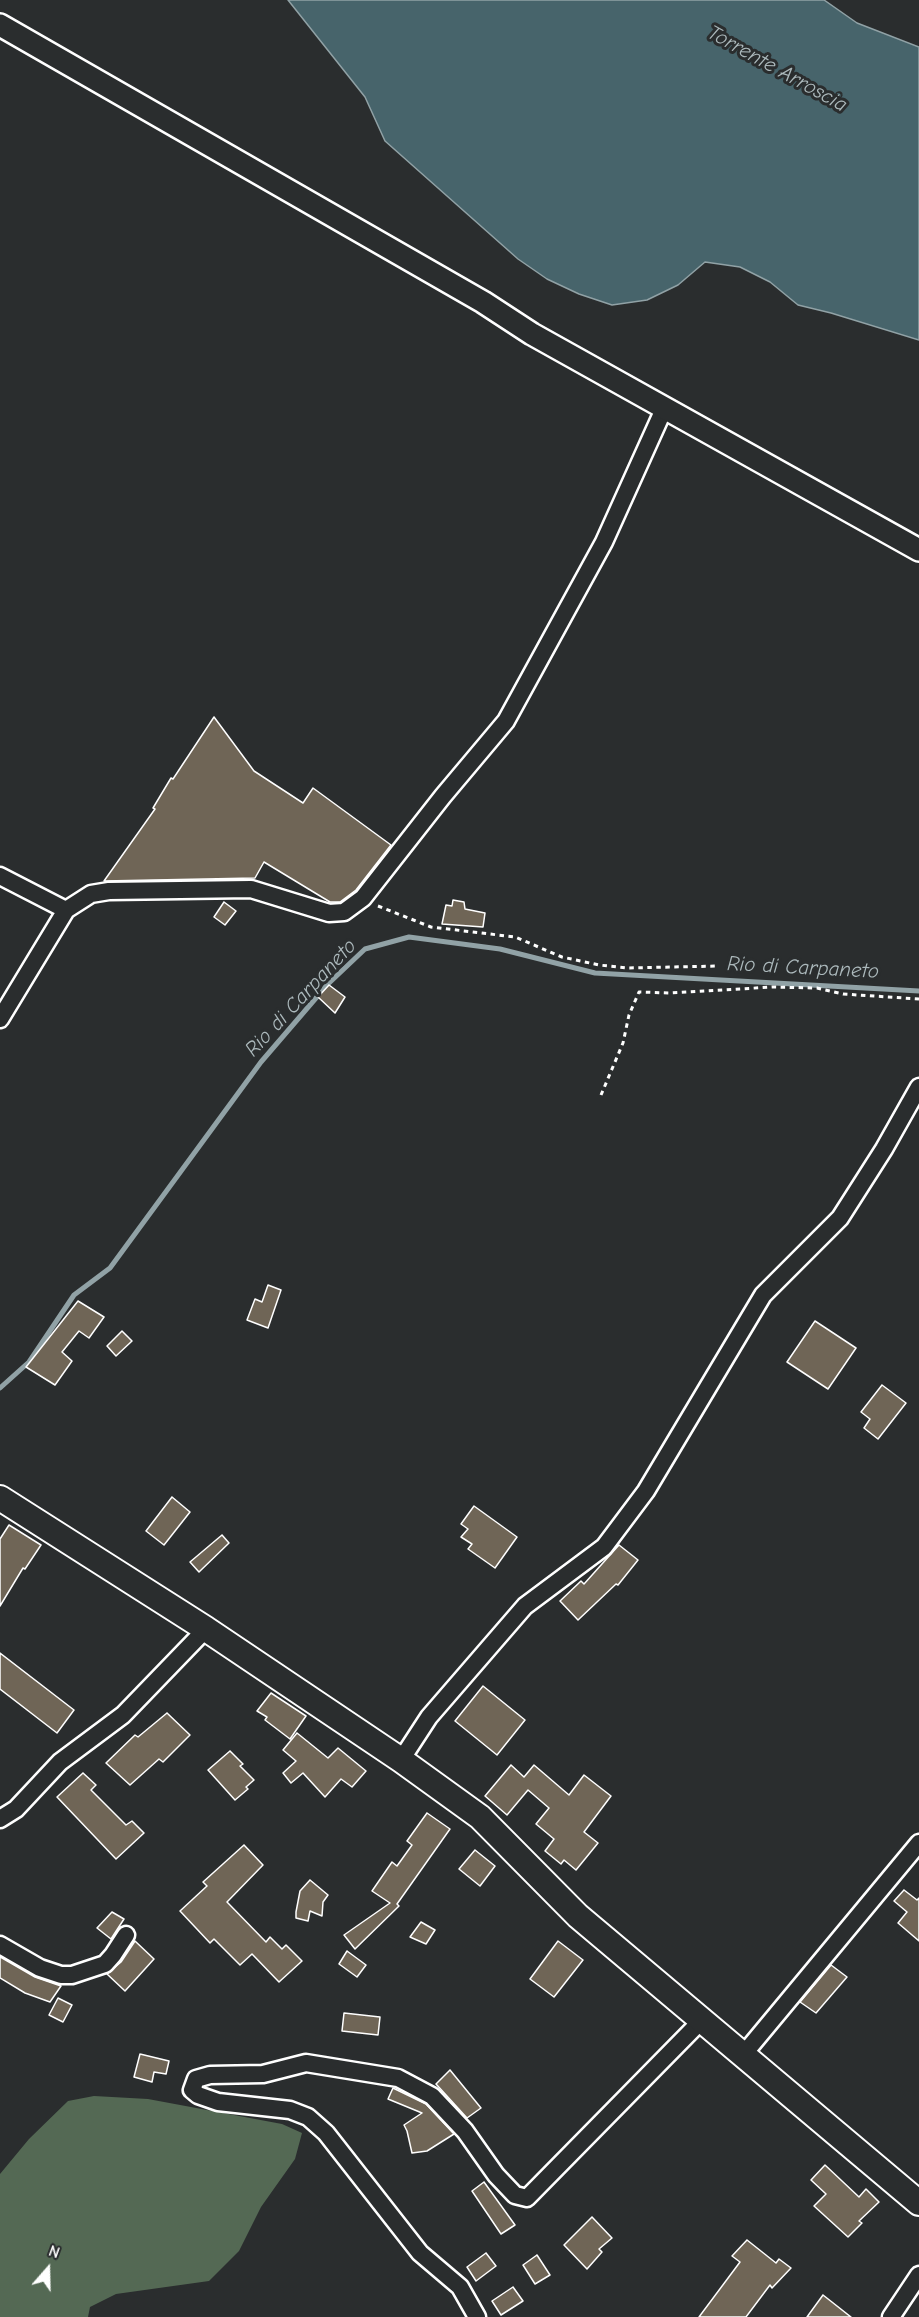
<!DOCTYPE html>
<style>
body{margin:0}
#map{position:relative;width:919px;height:2317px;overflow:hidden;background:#2a2d2e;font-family:"Comic Neue",sans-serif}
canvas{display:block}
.north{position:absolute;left:18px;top:2239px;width:60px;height:60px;-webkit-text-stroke:4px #2a2d2e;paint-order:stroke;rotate:20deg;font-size:16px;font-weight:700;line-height:24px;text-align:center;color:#fff}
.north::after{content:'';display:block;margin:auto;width:21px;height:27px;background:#fff;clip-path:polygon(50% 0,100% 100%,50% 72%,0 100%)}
</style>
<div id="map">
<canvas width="919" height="2317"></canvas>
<div class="north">N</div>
</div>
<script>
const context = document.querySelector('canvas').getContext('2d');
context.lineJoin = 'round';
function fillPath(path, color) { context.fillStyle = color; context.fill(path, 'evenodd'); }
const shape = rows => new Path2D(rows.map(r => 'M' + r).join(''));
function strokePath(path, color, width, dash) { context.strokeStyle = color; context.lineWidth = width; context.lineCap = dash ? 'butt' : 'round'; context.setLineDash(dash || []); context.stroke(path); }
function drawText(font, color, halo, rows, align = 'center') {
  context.font = font + ' "Comic Neue",sans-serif'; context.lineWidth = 6; context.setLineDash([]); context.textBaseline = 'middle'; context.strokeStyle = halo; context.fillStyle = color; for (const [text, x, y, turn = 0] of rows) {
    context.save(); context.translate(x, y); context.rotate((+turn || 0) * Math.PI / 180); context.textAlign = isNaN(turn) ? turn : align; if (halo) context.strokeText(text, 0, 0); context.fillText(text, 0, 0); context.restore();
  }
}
fillPath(shape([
 [94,2096,148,2099,282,2124,302,2133,295,2159,261,2207,239,2251,209,2281,116,2294,90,2307,88,2317,0,2317,0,2174,29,2139,68,2101]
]), '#546954');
const water = shape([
 [288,0,824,0,857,23,919,47,919,340,831,313,798,305,770,282,740,267,705,262,678,285,647,300,612,305,579,294,547,279,518,259,385,141,365,97,288,0]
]);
fillPath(water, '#47646b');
strokePath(water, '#91a2a6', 1.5);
strokePath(shape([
 [0,1388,29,1362,74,1295,110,1268,261,1062,328,984,365,949,409,937,500,949,595,973,919,991]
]), '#91a2a6', 5);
const building = shape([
 [214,717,254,771,303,803,313,788,391,845,356,890,340,902,330,902,264,862,255,878,104,881,155,809,153,808,171,778,173,779,214,717],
 [453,900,464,902,465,909,485,913,483,927,442,924,446,905,452,906,453,900],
 [224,902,236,911,225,925,214,917,224,902],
 [329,985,345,997,335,1013,318,997,329,985],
 [268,1285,281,1290,268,1328,247,1320,255,1299,262,1302,268,1285],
 [78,1301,104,1317,89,1338,79,1331,62,1352,72,1361,55,1385,26,1367,78,1301],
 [815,1321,856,1348,828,1389,787,1362,815,1321],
 [122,1331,132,1341,116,1356,107,1346,122,1331],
 [882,1385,906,1403,878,1439,864,1428,870,1419,861,1412,882,1385],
 [172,1497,190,1512,164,1545,146,1531,172,1497],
 [474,1506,517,1537,495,1568,468,1549,472,1544,461,1537,468,1529,461,1524,474,1506],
 [9,1525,41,1545,25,1569,23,1568,0,1606,0,1539,9,1525],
 [222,1535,229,1543,199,1572,190,1562,222,1535],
 [619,1545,638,1560,618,1585,616,1584,578,1620,560,1601,581,1581,584,1584,619,1545],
 [0,1653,74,1710,57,1733,0,1689,0,1653],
 [483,1686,525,1720,497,1755,455,1721,483,1686],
 [271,1693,306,1716,290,1739,265,1720,267,1717,257,1711,271,1693],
 [167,1713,190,1735,163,1762,159,1759,130,1785,106,1763,135,1735,138,1737,167,1713],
 [297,1733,328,1758,338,1748,366,1771,352,1787,341,1779,325,1797,303,1773,291,1783,283,1773,296,1761,283,1750,297,1733],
 [230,1751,243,1764,240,1766,254,1780,246,1787,248,1789,235,1800,208,1770,230,1751],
 [511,1765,524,1777,534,1765,569,1795,584,1775,611,1796,584,1832,598,1843,576,1870,564,1860,561,1864,545,1851,554,1839,536,1824,549,1808,528,1790,507,1815,485,1796,511,1765],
 [83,1773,96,1785,91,1790,126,1825,132,1821,144,1833,116,1859,57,1797,83,1773],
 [427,1813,450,1829,397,1904,399,1906,355,1949,344,1935,390,1903,372,1891,392,1862,397,1866,412,1845,407,1841,427,1813],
 [244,1845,263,1865,227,1902,266,1942,270,1937,282,1949,286,1945,302,1961,279,1982,252,1954,240,1965,214,1939,210,1943,180,1911,207,1886,203,1882,244,1845],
 [475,1850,495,1866,480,1886,459,1869,475,1850],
 [310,1880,328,1895,323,1902,322,1916,310,1911,308,1921,296,1918,296,1912,300,1891,310,1880],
 [904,1890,917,1900,919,1898,919,1941,898,1923,907,1912,894,1901,904,1890],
 [112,1912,124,1919,111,1939,97,1928,112,1912],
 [421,1922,435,1930,426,1944,410,1937,421,1922],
 [135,1941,154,1959,125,1991,107,1974,121,1962,135,1941],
 [558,1941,583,1960,554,1997,530,1979,558,1941],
 [347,1951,366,1965,357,1977,339,1964,347,1951],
 [0,1957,35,1977,61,1986,50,2002,25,1993,0,1978,0,1957],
 [831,1965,847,1977,816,2013,800,2002,831,1965],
 [58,1998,72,2005,63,2022,49,2015,58,1998],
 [344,2013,380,2017,378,2035,342,2031,344,2013],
 [140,2054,169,2061,166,2074,154,2072,152,2082,134,2077,140,2054],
 [450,2070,481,2108,467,2118,436,2084,450,2070],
 [393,2088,426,2104,454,2134,427,2151,412,2153,407,2131,404,2125,422,2113,388,2099,393,2088],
 [825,2165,859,2197,866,2189,879,2202,859,2221,862,2223,848,2237,814,2206,826,2194,811,2180,825,2165],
 [484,2182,515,2225,501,2234,472,2191,484,2182],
 [592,2217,612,2238,599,2249,602,2252,587,2269,564,2245,592,2217],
 [747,2240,776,2263,779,2259,791,2268,772,2288,770,2285,746,2317,699,2317,740,2262,732,2256,747,2240],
 [486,2253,496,2266,476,2281,467,2267,486,2253],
 [537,2255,550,2275,535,2284,523,2265,537,2255],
 [513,2287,523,2301,501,2315,492,2301,513,2287],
 [823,2295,851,2317,807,2317,823,2295]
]);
fillPath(building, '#6f6556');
strokePath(building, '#fff', 1.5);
const minor = shape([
 [0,876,66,910,91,894,109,891,251,889,329,913,344,912,363,898,443,796,506,721,604,542,664,409],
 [0,1019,66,910],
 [401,1760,429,1717,525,1606,604,1547,646,1491,763,1295,840,1218,884,1149,919,1087],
 [0,1819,16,1809,60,1762,123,1715,206,1629],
 [0,1945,40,1968,61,1975,72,1975,105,1964,113,1955,126,1935],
 [743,2055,919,1843],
 [477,2317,460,2287,420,2253,326,2133,308,2117,290,2110,218,2102,198,2095,192,2090,196,2079,210,2075,263,2074,306,2063,398,2078,432,2096,465,2131,496,2175,515,2195,527,2198,701,2021],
 [891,2317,919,2275]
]);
const tertiary = shape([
 [0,25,483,302,532,334,919,550]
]);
const secondary = shape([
 [0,1498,206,1629,401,1760,480,1817,578,1916,919,2203]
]);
strokePath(minor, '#fff', 21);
strokePath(tertiary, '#fff', 26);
strokePath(secondary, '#fff', 28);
strokePath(shape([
 [378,906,431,927,515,937,562,957,599,965,627,968,719,966],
 [601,1095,623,1043,629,1015,639,992,670,993,773,987,817,988,843,994,919,999]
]), '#fff', 3, [4.5, 4.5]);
strokePath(minor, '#2a2d2e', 16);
strokePath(tertiary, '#2a2d2e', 21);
strokePath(secondary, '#2a2d2e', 24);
drawText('italic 21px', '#acb9bc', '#2a2d2e', [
 ["Torrente Arroscia",777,69,29],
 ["Rio di Carpaneto",803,968,3],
 ["Rio di Carpaneto",301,998,-47]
]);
</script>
